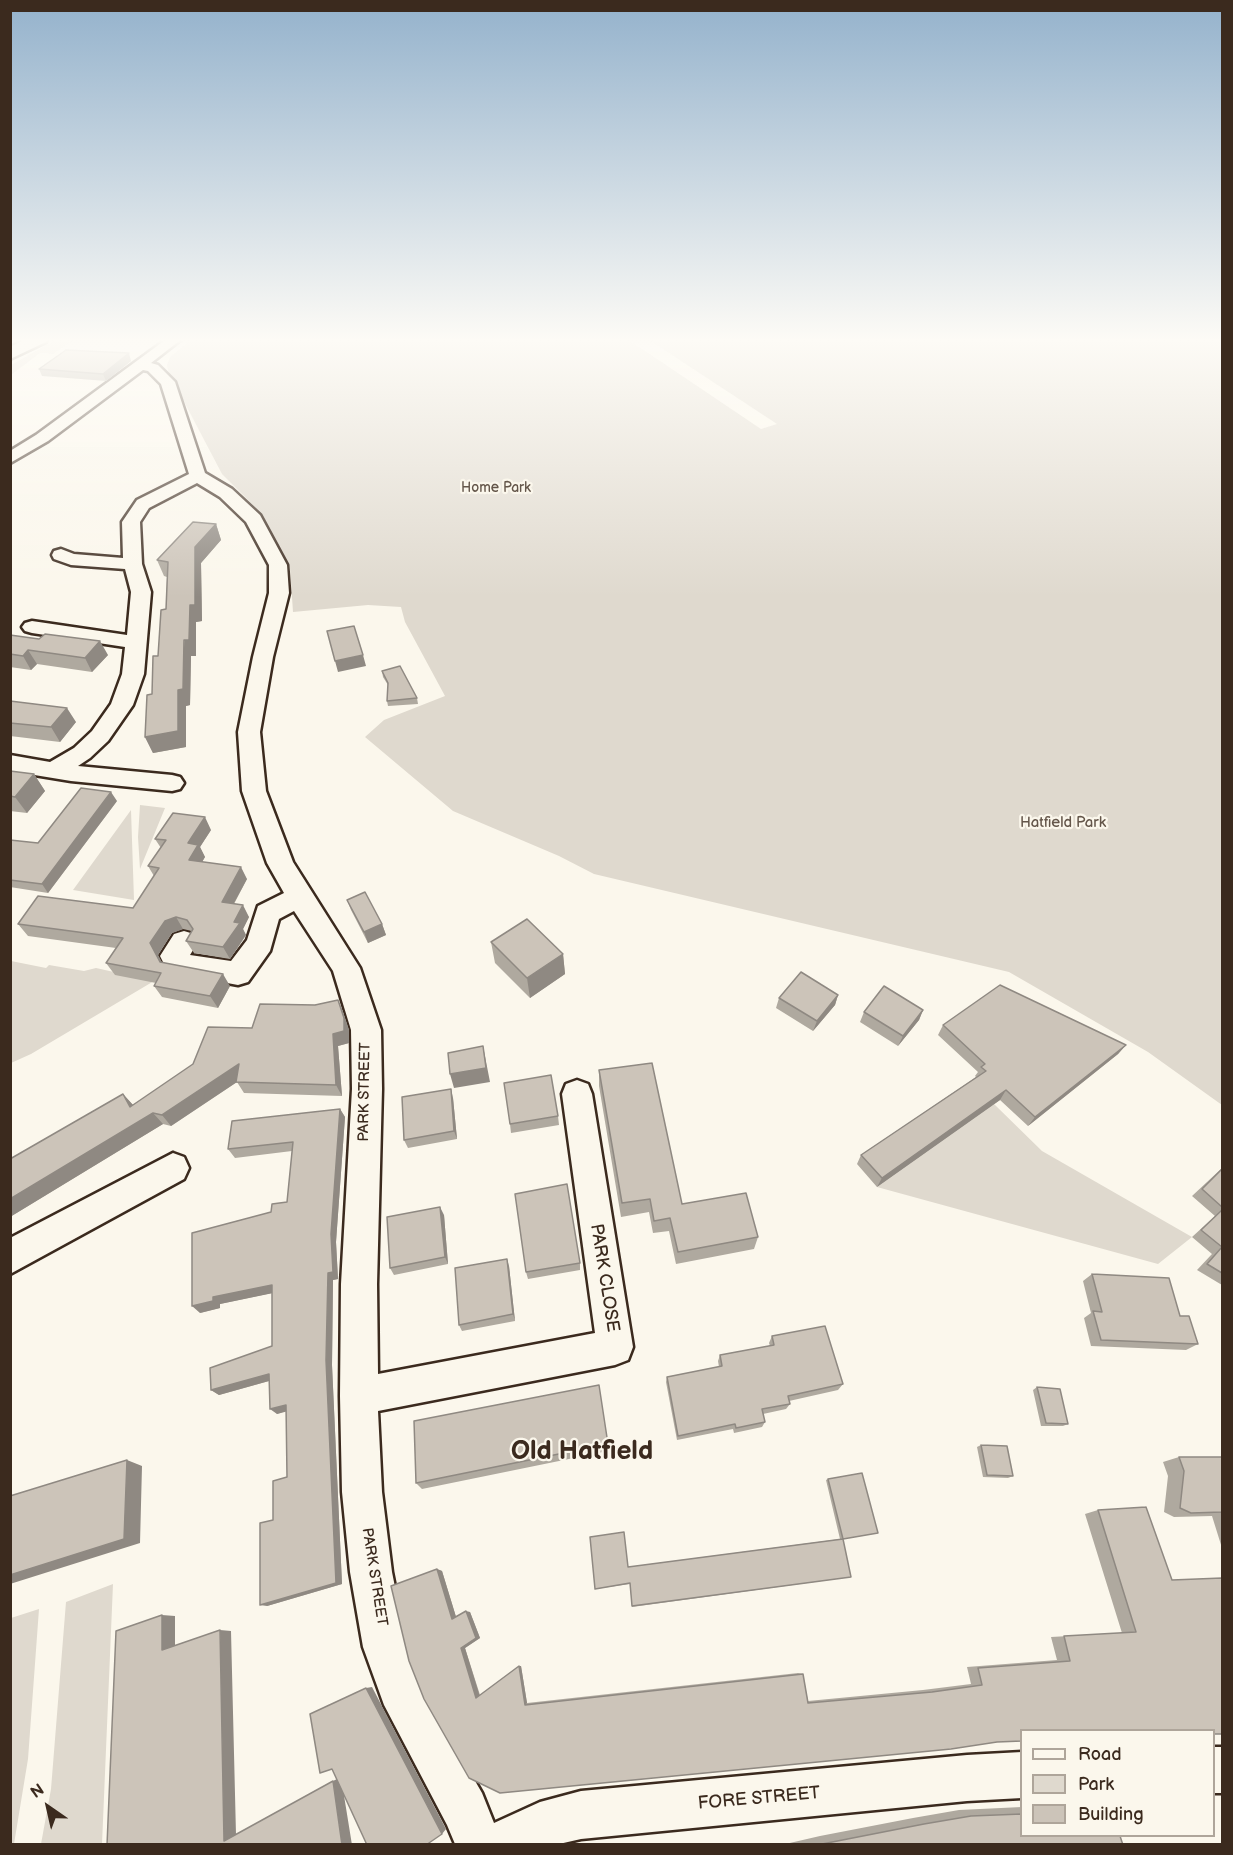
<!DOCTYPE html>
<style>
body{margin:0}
#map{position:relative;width:1233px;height:1855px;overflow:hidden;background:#fbf7ec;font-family:"Balsamiq Sans",sans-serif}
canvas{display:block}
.frame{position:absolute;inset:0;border:12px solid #3b2a1e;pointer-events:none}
.legend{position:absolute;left:1020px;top:1729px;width:195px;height:108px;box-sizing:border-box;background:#fbf7ec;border:2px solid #aea59a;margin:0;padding:8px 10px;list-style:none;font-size:18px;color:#3b2a1e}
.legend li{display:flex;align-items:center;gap:12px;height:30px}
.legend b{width:30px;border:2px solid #aea59a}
.north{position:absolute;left:18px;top:1777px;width:60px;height:60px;-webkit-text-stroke:4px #fbf7ec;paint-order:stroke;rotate:326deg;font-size:16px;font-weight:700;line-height:24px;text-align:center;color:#3b2a1e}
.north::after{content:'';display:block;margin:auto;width:21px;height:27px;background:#3b2a1e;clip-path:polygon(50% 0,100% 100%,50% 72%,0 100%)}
</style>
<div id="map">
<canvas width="1233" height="1855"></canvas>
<div class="frame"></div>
<ul class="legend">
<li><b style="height:8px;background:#fbf7ec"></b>Road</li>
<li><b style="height:16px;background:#dfd9ce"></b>Park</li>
<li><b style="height:16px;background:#ccc4b9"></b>Building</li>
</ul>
<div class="north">N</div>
</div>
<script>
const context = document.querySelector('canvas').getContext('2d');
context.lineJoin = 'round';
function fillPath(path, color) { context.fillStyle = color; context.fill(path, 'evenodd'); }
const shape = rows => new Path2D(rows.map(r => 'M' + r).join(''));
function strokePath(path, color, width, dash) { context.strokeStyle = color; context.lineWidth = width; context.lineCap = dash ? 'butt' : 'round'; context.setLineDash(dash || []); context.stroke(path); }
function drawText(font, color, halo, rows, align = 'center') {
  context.font = font + ' "Balsamiq Sans",sans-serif'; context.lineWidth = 4.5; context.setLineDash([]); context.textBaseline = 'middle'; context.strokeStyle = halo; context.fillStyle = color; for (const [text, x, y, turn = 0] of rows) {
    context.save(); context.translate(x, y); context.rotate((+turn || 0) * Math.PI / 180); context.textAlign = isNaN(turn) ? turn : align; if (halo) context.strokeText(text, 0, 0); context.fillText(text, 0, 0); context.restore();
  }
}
fillPath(shape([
 [59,338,77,338,53,354,40,353,11,375,11,365],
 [193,338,626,338,761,429,777,424,646,338,1222,338,1222,1105,1148,1052,1009,972,594,874,559,856,453,811,365,737,384,720,445,696,405,622,401,607,368,605,293,612,290,568,257,509,222,474,168,371,167,365,170,357],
 [140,805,165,808,140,869,138,837],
 [131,810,134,900,73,890],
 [11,961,46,968,49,965,84,971,96,968,154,981,31,1054,11,1063],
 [994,1104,1042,1151,1192,1237,1158,1264,877,1187],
 [113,1584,102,1844,41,1844,51,1789,66,1602],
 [39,1609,28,1759,14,1844,11,1844,11,1618]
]), '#dfd9ce');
const street = shape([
 [168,338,183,338,151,363,158,365,175,382,205,473,232,489,260,515,287,565,289,593,273,657,260,732,266,791,293,862,360,968,381,1030,382,1089,377,1284,378,1374,595,1333,562,1094,566,1084,577,1080,588,1084,592,1094,633,1347,628,1360,615,1365,378,1411,382,1492,392,1572,407,1647,424,1692,482,1793,494,1823,540,1802,581,1791,967,1755,1022,1752,1022,1798,967,1801,581,1839,559,1844,455,1844,447,1825,384,1705,363,1647,350,1572,342,1492,340,1396,341,1284,352,1089,351,1030,333,971,294,911,279,919,270,951,248,982,238,985,168,972,160,956,174,934,184,931,194,934,198,942,190,955,231,961,247,940,258,906,284,893,267,863,242,791,238,732,253,657,269,593,269,565,246,522,220,497,197,483,149,508,140,522,142,564,151,592,144,674,133,705,108,741,90,758,78,766,172,775,180,777,184,783,180,789,172,791,71,781,10,771,10,755,50,762,74,748,92,731,111,704,122,674,125,647,32,633,25,631,22,627,25,623,32,621,127,635,131,592,125,569,71,565,54,559,52,555,54,551,61,549,74,554,123,558,122,522,137,500,189,474,161,384,148,371,143,370,48,441,10,463,10,451,36,435,168,338],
 [173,1153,184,1157,189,1168,184,1179,10,1274,10,1238,173,1153],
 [1214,1747,1222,1747,1222,1793,1214,1793,1214,1747]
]);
const primary = shape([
 [28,338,48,338,46,342,10,359,10,347,28,338]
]);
strokePath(street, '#3b2a1e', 5);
strokePath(primary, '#3b2a1e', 5);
fillPath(street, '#fbf7ec');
fillPath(primary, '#fbf7ec');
fillPath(shape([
 [131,361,106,381,42,376,39,369],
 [216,524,221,540,201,563,202,621,196,622,196,656,191,656,190,705,186,706,186,747,153,753,145,737,166,609,167,577,164,576,157,560],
 [10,635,108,655,92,672,37,664,31,670,10,667],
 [382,671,417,698,418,704,388,706,387,701,388,685,383,677],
 [10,701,76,722,60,742,10,736],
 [10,771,34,774,45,791,27,813,10,811],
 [117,801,48,893,10,887,10,840,38,843],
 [211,830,200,847,205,857,202,862,247,879,234,904,249,917,243,929,246,935,230,959,194,953,186,941,192,931,183,929,172,933,158,955,162,963,230,986,218,1008,162,997,154,986,156,983,115,975,106,963,116,948,28,936,18,924,133,908,154,876,148,866,161,848,155,839],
 [347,900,382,924,386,935,368,943,351,910],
 [491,942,563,954,565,974,530,998,495,963],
 [838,995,835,1005,813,1031,776,1008,779,998],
 [338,1000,343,1012,349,1030,349,1043,338,1046,342,1096,244,1093,237,1082,171,1126,163,1124,10,1217,10,1159,123,1094,133,1105,252,1028,315,1005],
 [923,1010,919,1020,898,1046,860,1022,864,1012],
 [943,1025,1126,1045,1118,1054,1028,1126,1000,1100,877,1187,857,1164,861,1155,976,1077,975,1076,978,1072,938,1035],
 [599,1070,682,1204,758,1237,754,1249,676,1264,669,1231,653,1233,649,1212,621,1217,599,1086],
 [453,1098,457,1139,408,1148,404,1140],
 [340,1109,345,1117,336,1242,338,1279,333,1280,332,1365,342,1584,267,1606,273,1520,287,1477,286,1411,277,1414,269,1381,219,1395,211,1390,272,1346,272,1293,220,1304,220,1308,200,1313,271,1212,287,1202,292,1151,235,1158,228,1149],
 [558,1116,559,1125,511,1133,510,1124],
 [1222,1168,1222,1285,1197,1270,1212,1254,1192,1237,1215,1216,1192,1196],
 [444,1215,448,1264,394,1275,390,1268],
 [580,1263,580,1270,528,1279,526,1272],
 [509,1266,515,1321,462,1331,459,1325],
 [1092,1274,1180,1316,1198,1344,1186,1350,1091,1346,1084,1318,1091,1313,1083,1281],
 [772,1336,843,1384,838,1390,789,1401,790,1404,786,1409,763,1414,765,1422,762,1427,734,1433,733,1429,677,1440,666,1382,667,1377,719,1367,718,1361,720,1355,770,1346,769,1343],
 [1037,1387,1068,1424,1063,1426,1041,1426,1033,1390],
 [608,1444,608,1451,422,1489,416,1483],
 [981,1445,1013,1476,1008,1478,983,1477,977,1447],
 [1179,1457,1222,1457,1222,1548,1212,1516,1174,1517,1164,1512,1168,1476,1163,1462],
 [828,1479,878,1533,843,1539,851,1577,632,1607,630,1584,595,1589,590,1537,628,1567,840,1539,826,1480],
 [1098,1510,1172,1580,1222,1578,997,1742,500,1793,437,1569,442,1571,456,1617,470,1612,480,1638,465,1648,480,1695,519,1666,521,1666,527,1703,798,1673,803,1674,808,1701,923,1690,971,1684,967,1667,1057,1660,1051,1637,1122,1633,1085,1514],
 [1022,1807,1022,1836,1123,1845,781,1845,820,1836,913,1818,959,1810]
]), '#afa99f');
fillPath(shape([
 [129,353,131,361,106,381,103,374],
 [216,524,221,540,201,563,202,621,196,622,196,656,191,656,190,705,186,706,186,747,153,753,145,737,178,690,190,605,195,547],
 [100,641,108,655,92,672,85,658],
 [28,650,37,664,31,670,23,656],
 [363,655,366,666,338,672,335,661],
 [67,708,76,722,60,742,51,727],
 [34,774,45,791,27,813,15,797],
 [111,792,117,801,48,893,42,884],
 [205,817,211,830,200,847,205,857,196,872,189,860,188,843],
 [241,867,247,879,228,914,222,902],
 [243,905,249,917,243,929,246,935,230,959,223,947,234,922],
 [176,917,183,929,172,933,158,955,168,974,160,962,150,943,165,921],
 [382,924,386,935,368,943,364,932],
 [563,954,565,974,530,998,527,978],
 [223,974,230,986,218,1008,210,996],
 [838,995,835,1005,813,1031,817,1021],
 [338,1000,343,1012,349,1030,349,1043,338,1046,342,1096,336,1085,333,1034],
 [923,1010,919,1020,898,1046,903,1036],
 [1126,1045,1118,1054,1028,1126,1035,1117],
 [483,1046,490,1082,454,1088,450,1074],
 [239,1064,246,1076,171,1126,162,1115],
 [451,1089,453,1098,457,1139,454,1131],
 [1006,1090,1000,1100,877,1187,882,1178],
 [123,1094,133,1105,130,1107],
 [340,1109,345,1117,336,1242,338,1279,333,1280,332,1365,342,1584,267,1606,260,1605,326,1360,328,1273],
 [153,1113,163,1124,10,1217,10,1199],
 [440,1207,444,1215,448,1264,445,1257],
 [507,1259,509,1266,515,1321,513,1314],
 [272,1285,278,1292,220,1304,220,1308,200,1313,192,1306,213,1297],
 [269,1374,276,1379,219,1395,211,1390],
 [286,1405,292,1410,277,1414,270,1409],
 [127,1460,142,1466,140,1543,10,1584,10,1575],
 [437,1569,442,1571,457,1620,452,1619],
 [466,1611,470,1612,480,1638,465,1648,480,1697,476,1698,461,1648],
 [162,1615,175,1616,175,1650,162,1650],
 [220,1630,231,1631,236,1835,224,1841],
 [519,1666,521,1666,527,1703,525,1705],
 [372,1687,446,1829,442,1834,366,1688],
 [341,1777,352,1845,342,1845,333,1781]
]), '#8f8982');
const building = shape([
 [66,350,129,353,103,374,39,369,66,350],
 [193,522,216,524,195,547,195,605,190,605,189,640,184,640,183,689,178,690,178,731,145,737,147,695,152,694,153,656,158,656,161,610,166,609,168,562,157,560,193,522],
 [354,626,363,655,335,661,327,631,354,626],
 [45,634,100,641,85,658,28,650,23,656,10,654,10,635,39,639,45,634],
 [400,666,417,698,387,701,388,683,382,671,400,666],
 [10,701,67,708,51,727,10,723,10,701],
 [10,771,34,774,15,797,10,796,10,771],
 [81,788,111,792,42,884,10,880,10,840,38,843,81,788],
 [173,813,205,817,188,843,198,845,189,860,241,867,222,902,243,905,234,922,240,923,223,947,186,941,193,929,187,920,176,917,165,921,150,943,160,962,223,974,210,996,154,986,161,973,106,963,123,938,18,924,38,896,133,908,159,868,148,866,166,840,155,839,173,813],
 [365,892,382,924,364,932,347,900,365,892],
 [527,919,563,954,527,978,491,942,527,919],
 [801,972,838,995,817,1021,779,998,801,972],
 [1000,985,1126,1045,1035,1117,1006,1090,882,1178,861,1155,986,1071,981,1067,985,1064,943,1025,1000,985],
 [884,986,923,1010,903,1036,864,1012,884,986],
 [338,1000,344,1018,344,1031,333,1034,336,1085,236,1082,239,1064,162,1115,153,1113,10,1199,10,1159,123,1094,130,1107,193,1064,208,1027,252,1028,260,1004,315,1005,338,1000],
 [483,1046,486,1068,450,1074,448,1053,483,1046],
 [652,1063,682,1204,746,1193,758,1237,678,1252,670,1218,654,1221,650,1199,622,1203,599,1070,652,1063],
 [551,1075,558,1116,510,1124,504,1083,551,1075],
 [451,1089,454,1131,404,1140,402,1097,451,1089],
 [340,1109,331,1234,333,1272,328,1273,326,1360,336,1583,260,1605,260,1523,273,1520,273,1481,287,1477,286,1405,270,1409,269,1374,211,1390,210,1368,272,1346,272,1285,213,1297,213,1301,192,1306,192,1233,271,1212,272,1204,287,1202,293,1142,228,1149,232,1121,340,1109],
 [1222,1169,1222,1207,1202,1189,1222,1169],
 [567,1184,580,1263,526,1272,515,1194,567,1184],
 [440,1207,445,1257,390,1268,387,1217,440,1207],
 [1222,1210,1222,1273,1207,1264,1222,1247,1201,1230,1222,1210],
 [507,1259,513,1314,459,1325,455,1268,507,1259],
 [1092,1274,1169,1278,1180,1316,1189,1316,1198,1344,1101,1340,1093,1311,1102,1312,1092,1274],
 [825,1326,843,1384,788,1396,790,1404,762,1409,765,1422,736,1428,735,1424,678,1436,667,1377,722,1366,720,1355,774,1345,772,1336,825,1326],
 [599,1385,608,1444,416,1483,414,1421,599,1385],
 [1037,1387,1060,1389,1068,1424,1046,1423,1037,1387],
 [981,1445,1007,1446,1013,1476,987,1475,981,1445],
 [1179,1457,1222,1457,1222,1512,1191,1513,1180,1508,1184,1471,1179,1457],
 [127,1460,124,1539,10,1575,10,1496,127,1460],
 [862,1473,878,1533,843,1539,828,1479,862,1473],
 [1146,1507,1172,1580,1222,1578,1222,1734,1214,1734,1214,1731,1022,1731,1022,1741,997,1742,951,1749,500,1793,469,1778,424,1699,409,1661,391,1586,437,1569,452,1619,466,1611,476,1638,461,1648,476,1698,519,1666,525,1705,803,1674,808,1703,932,1692,982,1685,978,1668,1070,1661,1064,1636,1136,1632,1098,1510,1146,1507],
 [624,1532,628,1567,843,1539,851,1577,632,1606,630,1583,595,1589,590,1537,624,1532],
 [162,1615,162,1650,220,1630,224,1841,333,1781,342,1845,107,1845,116,1631,162,1615],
 [366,1688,442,1834,426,1845,367,1845,332,1769,320,1773,310,1714,366,1688],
 [1022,1814,1022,1836,1120,1836,1123,1845,817,1845,924,1824,971,1816,1022,1814]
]);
fillPath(building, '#ccc4b9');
strokePath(building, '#8f8982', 1.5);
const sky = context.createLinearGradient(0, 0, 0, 597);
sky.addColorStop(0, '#94b2cc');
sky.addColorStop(0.57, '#fdfbf6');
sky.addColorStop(1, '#fdfbf600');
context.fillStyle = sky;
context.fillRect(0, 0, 1233, 597);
drawText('14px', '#64564a', '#fbf7ec', [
 ["Home Park",496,488]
]);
drawText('15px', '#64564a', '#fbf7ec', [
 ["Hatfield Park",1063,823]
]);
drawText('15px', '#3b2a1e', '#fbf7ec', [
 ["PARK STREET",365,1092,-89],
 ["PARK STREET",374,1577,81]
]);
drawText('18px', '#3b2a1e', '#fbf7ec', [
 ["PARK CLOSE",604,1278,81],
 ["FORE STREET",759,1799,-5]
]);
drawText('bold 26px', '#3b2a1e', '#fbf7ec', [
 ["Old Hatfield",582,1452]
]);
</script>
